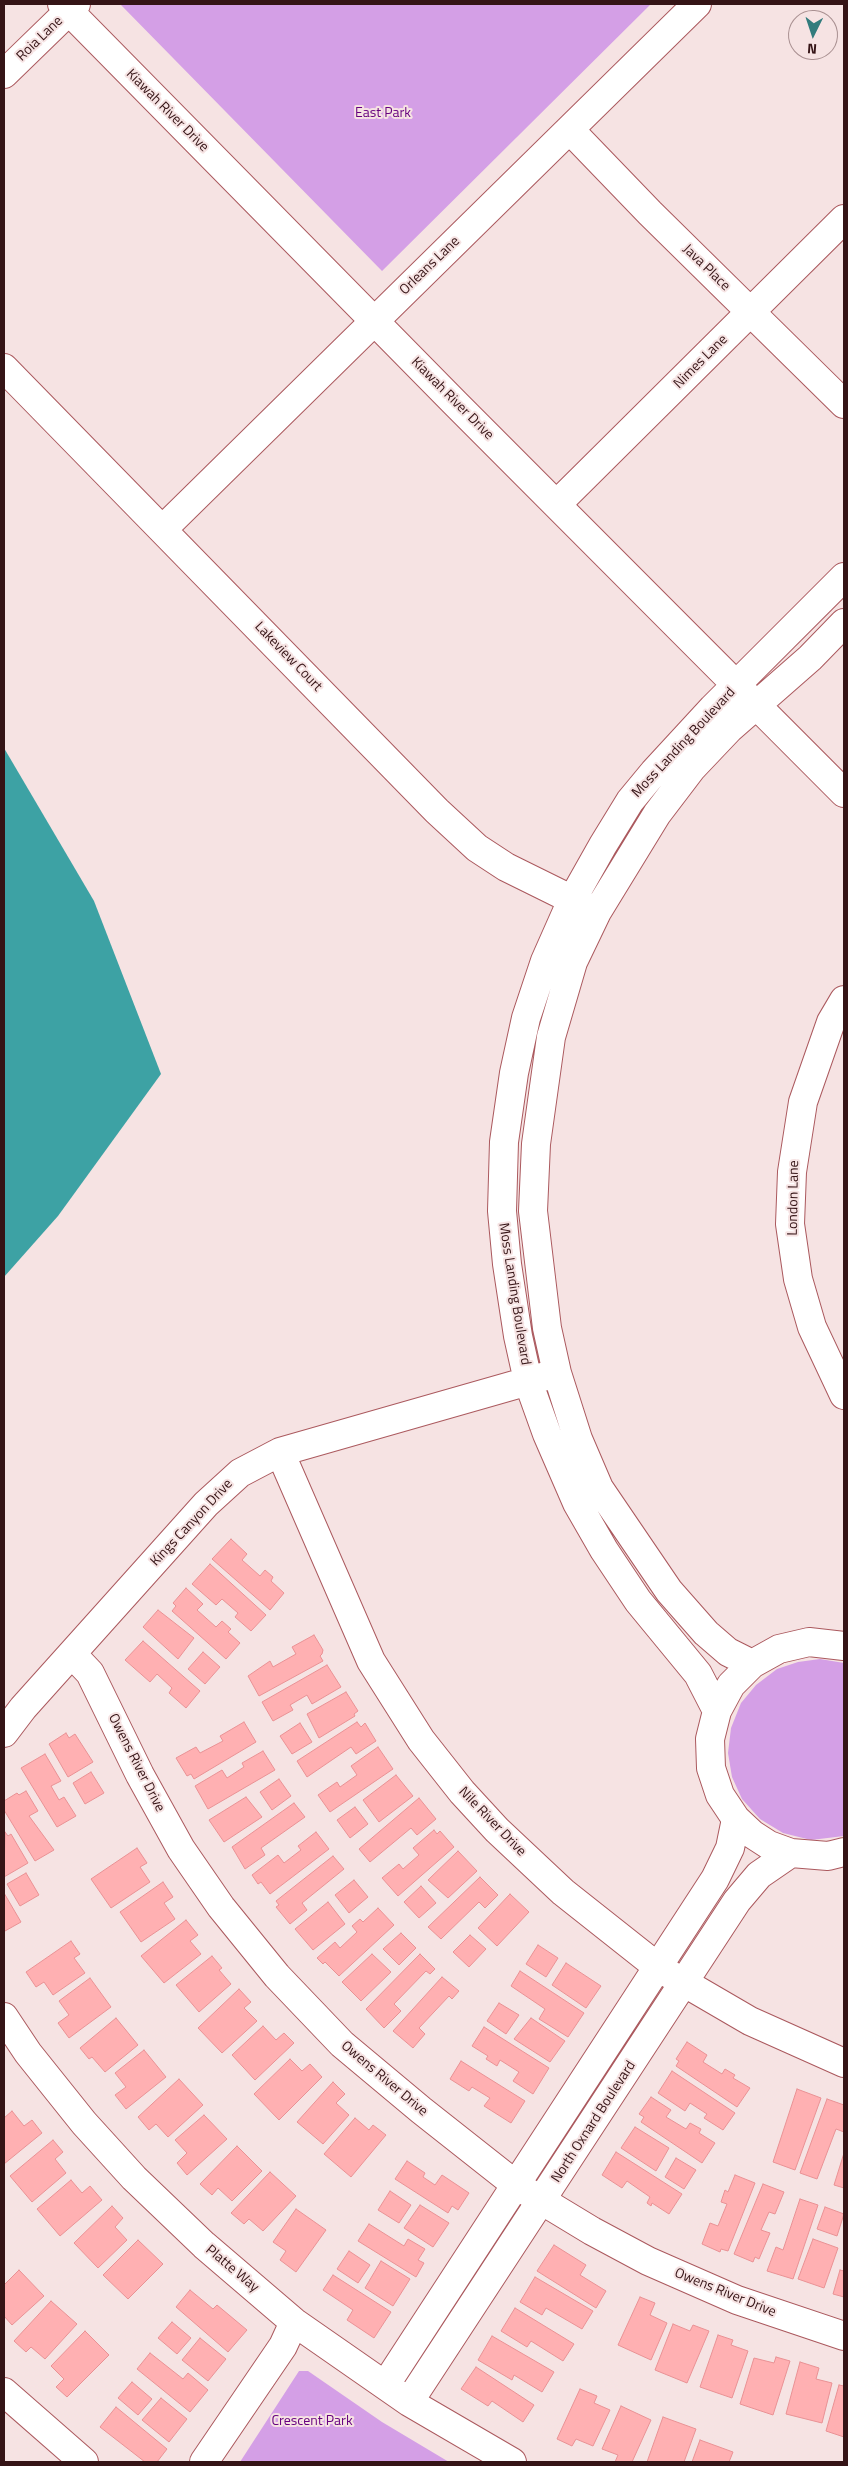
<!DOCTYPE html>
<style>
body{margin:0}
#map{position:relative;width:848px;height:2466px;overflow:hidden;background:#f6e3e3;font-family:"Titillium Web",sans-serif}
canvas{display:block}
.frame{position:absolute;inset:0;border:5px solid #351416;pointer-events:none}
.north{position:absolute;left:788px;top:10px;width:50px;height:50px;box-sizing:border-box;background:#f6e3e3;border:1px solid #a99091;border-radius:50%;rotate:184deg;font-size:14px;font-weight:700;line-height:20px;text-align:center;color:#351416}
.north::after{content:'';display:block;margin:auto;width:18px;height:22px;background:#327c7d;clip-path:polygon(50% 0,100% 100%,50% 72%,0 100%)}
</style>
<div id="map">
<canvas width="848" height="2466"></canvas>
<div class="frame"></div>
<div class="north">N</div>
</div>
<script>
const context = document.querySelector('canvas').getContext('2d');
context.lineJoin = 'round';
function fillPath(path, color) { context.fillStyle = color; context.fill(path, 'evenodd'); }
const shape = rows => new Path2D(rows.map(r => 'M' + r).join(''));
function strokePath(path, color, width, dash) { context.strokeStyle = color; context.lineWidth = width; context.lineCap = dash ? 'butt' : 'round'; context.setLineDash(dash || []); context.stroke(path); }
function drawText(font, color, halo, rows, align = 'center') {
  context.font = font + ' "Titillium Web",sans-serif'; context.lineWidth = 4; context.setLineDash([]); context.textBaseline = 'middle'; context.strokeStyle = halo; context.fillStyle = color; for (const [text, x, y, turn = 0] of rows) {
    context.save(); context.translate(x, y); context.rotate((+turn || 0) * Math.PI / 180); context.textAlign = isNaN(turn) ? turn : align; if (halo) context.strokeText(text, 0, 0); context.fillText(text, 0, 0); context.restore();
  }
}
fillPath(shape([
 [122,4,651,4,382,271,121,5],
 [820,1659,844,1663,844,1836,811,1840,783,1833,760,1819,742,1799,732,1777,728,1753,731,1728,741,1703,756,1685,777,1669,798,1662],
 [299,2371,308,2371,382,2422,449,2462,240,2462]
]), '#d49fe6');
fillPath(shape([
 [4,748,94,901,161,1074,58,1216,4,1277]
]), '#3da2a4');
const building = shape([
 [231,1539,247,1554,242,1560,260,1576,265,1570,273,1577,271,1581,284,1593,270,1610,212,1559,231,1539],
 [210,1564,266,1615,251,1631,235,1617,238,1613,222,1599,216,1605,192,1584,210,1564],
 [186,1588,203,1604,197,1610,216,1627,222,1621,231,1629,228,1632,240,1643,226,1659,172,1611,176,1606,173,1603,186,1588],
 [158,1610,194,1638,178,1659,143,1627,158,1610],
 [314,1635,323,1650,322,1654,320,1656,323,1661,259,1696,248,1676,270,1661,273,1667,296,1654,292,1647,314,1635],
 [143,1641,200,1691,186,1708,169,1693,172,1688,157,1674,150,1682,125,1660,143,1641],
 [203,1652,220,1667,205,1684,188,1669,203,1652],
 [327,1665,341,1687,312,1704,307,1695,290,1705,293,1710,273,1721,262,1702,327,1665],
 [346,1692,358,1711,354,1714,355,1716,319,1738,307,1714,346,1692],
 [244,1722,256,1742,194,1779,191,1774,187,1776,176,1758,196,1747,200,1753,223,1741,220,1736,244,1722],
 [357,1722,361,1727,365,1723,376,1741,356,1754,351,1747,307,1777,297,1761,357,1722],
 [300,1723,312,1742,292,1754,280,1736,300,1723],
 [66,1733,69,1738,75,1734,93,1762,68,1777,49,1744,66,1733],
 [378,1747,393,1769,330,1812,318,1795,337,1782,340,1787,357,1775,351,1766,378,1747],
 [263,1751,275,1770,208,1809,195,1786,222,1770,227,1778,244,1767,242,1763,263,1751],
 [45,1754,61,1781,51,1786,59,1800,64,1797,76,1816,57,1827,21,1768,45,1754],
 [91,1772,104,1793,85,1804,73,1783,91,1772],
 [396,1775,413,1796,379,1822,363,1800,396,1775],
 [279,1779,291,1796,272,1810,260,1792,279,1779],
 [26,1791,38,1811,29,1816,54,1850,35,1861,4,1810,4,1801,17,1793,19,1795,26,1791],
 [246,1797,262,1817,224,1842,209,1820,246,1797],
 [419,1798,436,1819,417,1835,411,1828,370,1862,359,1849,419,1798],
 [294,1803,305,1817,261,1848,265,1855,245,1869,232,1847,294,1803],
 [355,1807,368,1824,350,1838,337,1820,355,1807],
 [434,1830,437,1834,440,1831,454,1847,398,1896,382,1878,399,1864,403,1869,419,1855,413,1848,434,1830],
 [5,1832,8,1836,11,1834,28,1863,4,1877,5,1832],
 [316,1832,329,1849,270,1894,261,1882,258,1884,252,1875,278,1855,284,1863,301,1850,298,1846,316,1832],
 [137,1848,147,1863,140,1867,150,1882,111,1908,91,1879,137,1848],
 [458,1851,477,1871,448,1898,428,1880,458,1851],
 [333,1856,344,1869,302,1903,307,1910,290,1924,276,1907,279,1905,276,1901,333,1856],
 [26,1873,39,1895,20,1906,7,1884,26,1873],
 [480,1877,498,1895,485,1908,479,1902,441,1939,428,1927,480,1877],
 [354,1880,368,1897,349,1913,335,1895,354,1880],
 [163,1882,173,1897,164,1903,175,1919,141,1942,120,1912,163,1882],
 [421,1886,436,1903,419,1918,404,1902,421,1886],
 [4,1893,21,1922,5,1931,4,1929,4,1893],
 [510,1894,529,1912,497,1946,478,1928,510,1894],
 [328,1902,345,1924,313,1950,295,1929,328,1902],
 [378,1908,394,1925,339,1976,325,1962,323,1964,317,1958,335,1942,340,1948,357,1932,352,1926,360,1919,363,1922,378,1908],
 [186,1920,198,1935,190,1941,201,1954,164,1983,141,1956,186,1920],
 [401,1933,416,1948,399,1965,383,1949,401,1933],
 [470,1935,486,1949,469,1967,453,1952,470,1935],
 [71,1941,80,1954,74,1958,85,1973,53,1995,44,1982,36,1987,26,1972,71,1941],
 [538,1945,558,1958,546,1977,526,1964,538,1945],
 [372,1954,391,1972,361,2001,342,1982,372,1954],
 [420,1954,435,1969,430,1974,426,1971,394,2004,401,2011,384,2028,366,2009,420,1954],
 [212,1956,222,1968,219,1970,231,1984,199,2012,176,1985,212,1956],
 [566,1963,601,1986,586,2008,552,1985,566,1963],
 [520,1971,584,2013,568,2037,539,2019,545,2009,511,1986,520,1971],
 [442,1977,459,1991,452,1999,449,1996,419,2028,425,2034,413,2048,393,2031,442,1977],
 [90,1978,111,2007,69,2038,58,2023,69,2015,59,2001,90,1978],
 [239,1989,251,2002,244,2008,257,2021,222,2053,198,2028,239,1989],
 [499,2003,519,2015,506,2034,487,2021,499,2003],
 [116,2018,138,2045,105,2072,92,2057,89,2059,80,2048,116,2018],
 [531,2018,565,2041,550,2062,514,2039,531,2018],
 [263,2026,276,2040,284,2033,294,2043,255,2080,232,2055,263,2026],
 [484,2027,549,2068,533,2094,513,2081,519,2072,500,2060,497,2066,486,2059,488,2056,472,2046,484,2027],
 [687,2042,707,2055,703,2062,722,2074,725,2069,735,2075,733,2078,750,2088,737,2107,676,2066,679,2061,676,2059,687,2042],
 [144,2050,166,2077,126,2109,115,2095,126,2087,115,2073,144,2050],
 [290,2059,302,2071,310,2064,322,2077,279,2120,254,2094,290,2059],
 [461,2061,525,2101,511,2123,484,2106,490,2098,472,2087,469,2091,450,2079,461,2061],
 [672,2071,735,2113,723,2130,704,2118,707,2114,690,2103,685,2111,658,2093,672,2071],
 [179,2079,203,2105,168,2137,156,2124,149,2130,138,2117,179,2079],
 [333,2082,345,2094,336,2103,349,2115,323,2144,297,2122,333,2082],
 [797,2089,821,2098,795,2170,773,2162,797,2089],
 [651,2097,671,2110,666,2117,686,2129,690,2123,701,2129,699,2133,715,2143,702,2163,641,2122,644,2117,639,2114,651,2097],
 [827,2099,844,2105,844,2132,836,2129,817,2179,800,2173,827,2099],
 [12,2111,24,2126,32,2120,42,2133,4,2164,4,2118,12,2111],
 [204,2115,227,2139,187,2175,177,2163,187,2153,175,2140,204,2115],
 [355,2118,369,2130,373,2125,386,2135,351,2177,324,2154,355,2118],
 [635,2127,669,2148,656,2171,621,2148,635,2127],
 [53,2140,63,2152,55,2159,66,2173,32,2202,10,2176,53,2140],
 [237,2146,262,2171,232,2201,218,2188,212,2195,200,2184,237,2146],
 [616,2152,682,2194,669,2214,652,2203,651,2206,647,2203,650,2197,627,2181,622,2188,602,2175,616,2152],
 [844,2153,844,2188,834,2185,844,2153],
 [676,2158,696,2170,684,2189,665,2177,676,2158],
 [407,2161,425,2173,423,2177,435,2185,442,2175,469,2193,458,2210,452,2206,448,2213,395,2179,407,2161],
 [270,2172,296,2196,263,2231,249,2219,244,2224,231,2213,270,2172],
 [735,2175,755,2183,728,2251,721,2249,720,2252,702,2244,710,2223,718,2226,727,2204,721,2202,725,2190,728,2192,735,2175],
 [71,2180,82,2193,90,2186,102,2200,60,2236,37,2209,71,2180],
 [763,2184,784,2192,775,2214,769,2212,761,2230,770,2233,759,2259,755,2257,753,2262,734,2254,763,2184],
 [390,2191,411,2205,399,2223,378,2210,390,2191],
 [800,2199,818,2205,793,2279,767,2271,776,2247,783,2250,800,2199],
 [420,2205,449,2223,433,2247,404,2228,420,2205],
 [112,2206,123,2218,115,2227,127,2240,98,2268,74,2243,112,2206],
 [825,2207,844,2214,837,2236,817,2229,825,2207],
 [296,2209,326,2230,296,2272,280,2260,286,2251,273,2242,296,2209],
 [369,2224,404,2246,408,2239,425,2249,418,2260,424,2263,416,2277,358,2241,369,2224],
 [813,2239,838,2248,824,2288,798,2279,813,2239],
 [138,2240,163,2264,128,2299,103,2275,138,2240],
 [554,2245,586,2265,580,2275,606,2291,596,2308,537,2271,554,2245],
 [349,2251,370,2265,358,2283,337,2269,349,2251],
 [381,2261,410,2279,393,2306,365,2288,381,2261],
 [19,2270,44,2296,12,2325,4,2316,4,2285,19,2270],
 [840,2270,844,2271,844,2297,833,2294,840,2270],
 [333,2275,391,2312,374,2338,347,2320,353,2310,323,2290,333,2275],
 [535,2277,593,2311,582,2329,546,2308,542,2315,520,2302,535,2277],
 [190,2290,213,2309,217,2305,247,2330,228,2352,176,2307,190,2290],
 [640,2297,655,2303,650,2315,667,2323,651,2360,618,2345,640,2297],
 [51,2301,77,2324,45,2359,31,2347,26,2352,14,2341,51,2301],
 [515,2308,574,2344,563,2361,531,2341,527,2347,501,2331,515,2308],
 [172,2322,191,2338,177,2354,158,2338,172,2322],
 [673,2324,690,2331,693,2325,709,2331,687,2383,655,2370,673,2324],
 [85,2331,109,2355,67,2397,56,2387,64,2379,51,2366,85,2331],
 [718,2335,733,2340,731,2345,748,2351,732,2398,700,2387,718,2335],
 [492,2336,554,2372,542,2392,514,2375,512,2380,478,2360,492,2336],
 [200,2338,226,2359,208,2381,182,2360,200,2338],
 [150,2353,183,2379,188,2373,208,2390,190,2412,137,2369,150,2353],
 [776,2357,790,2361,773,2415,740,2404,754,2358,774,2363,776,2357],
 [800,2362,819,2368,816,2379,832,2383,822,2423,786,2414,800,2362],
 [476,2367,534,2405,523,2422,492,2401,488,2406,461,2389,476,2367],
 [132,2382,152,2399,138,2415,118,2398,132,2382],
 [839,2385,844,2386,844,2437,826,2431,839,2385],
 [580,2389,597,2396,594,2403,610,2410,593,2446,576,2439,572,2446,557,2439,580,2389],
 [161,2398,187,2419,169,2442,142,2420,161,2398],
 [621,2406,651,2420,632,2462,615,2462,618,2455,602,2449,621,2406],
 [116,2407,167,2449,157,2462,145,2462,100,2427,116,2407],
 [663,2417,696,2429,684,2462,647,2462,663,2417],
 [700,2440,733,2452,729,2462,692,2462,700,2440]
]);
fillPath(building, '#ffb0b2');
strokePath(building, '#e99194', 1);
const minor = shape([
 [62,4,455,403,844,793],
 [4,74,76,4],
 [570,130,650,213,844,404],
 [4,368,437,811,477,848,506,867,589,908],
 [557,504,844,219],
 [163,529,697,4],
 [844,1000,831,1022,803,1102,792,1172,790,1224,798,1279,812,1327,844,1395],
 [280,1452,371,1661,421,1740,462,1792,497,1830,563,1892,659,1968,750,2021,844,2063],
 [844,1646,809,1642,779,1649,752,1664,731,1685,717,1711,710,1739,711,1768,720,1795,736,1819,752,1834,769,1845,791,1853,828,1856,844,1852],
 [72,1654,90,1673,140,1775,181,1849,221,1907,277,1976,342,2044,421,2110,516,2185,592,2231,648,2261,737,2300,844,2336],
 [752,1664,728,1652,706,1633,669,1591,599,1488,578,1439,557,1373,547,1328,533,1211,536,1144,551,1037,573,962,597,912,657,814,692,768,729,729,810,658,844,623],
 [717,1711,698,1674,638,1601,604,1550,577,1503,547,1434,528,1381,518,1336,507,1264,502,1211,504,1142,514,1073,526,1018,545,961,572,900,603,845,630,801,654,772,713,708,844,577],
 [4,1733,23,1708,206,1504,240,1473,280,1452,546,1376],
 [4,2017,28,2053,84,2123,134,2178,204,2245,294,2322,409,2402,512,2462],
 [386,2384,715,1879,730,1848,736,1819],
 [4,2392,84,2462],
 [409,2402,737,1901,759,1875,791,1853],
 [204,2462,283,2346,294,2322]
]);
strokePath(minor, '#ab595e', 30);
strokePath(minor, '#fff', 28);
drawText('14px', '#351416', '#f6e3e3', [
 ["Roia Lane",40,39,-44],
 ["Kiawah River Drive",167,111,45],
 ["Orleans Lane",430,266,-44],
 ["Java Place",706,268,44],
 ["Nimes Lane",701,362,-45],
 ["Kiawah River Drive",452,399,45],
 ["Lakeview Court",288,657,46],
 ["Moss Landing Boulevard",684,743,-47],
 ["London Lane",794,1198,-89],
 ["Moss Landing Boulevard",514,1294,81],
 ["Kings Canyon Drive",192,1523,-47],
 ["Owens River Drive",136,1763,63],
 ["Nile River Drive",492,1822,46],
 ["Owens River Drive",384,2079,40],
 ["North Oxnard Boulevard",594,2122,-57],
 ["Platte Way",232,2269,40],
 ["Owens River Drive",725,2293,22]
]);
drawText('14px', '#66007f', '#f6e3e3', [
 ["East Park",383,114],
 ["Crescent Park",312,2422]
]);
</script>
